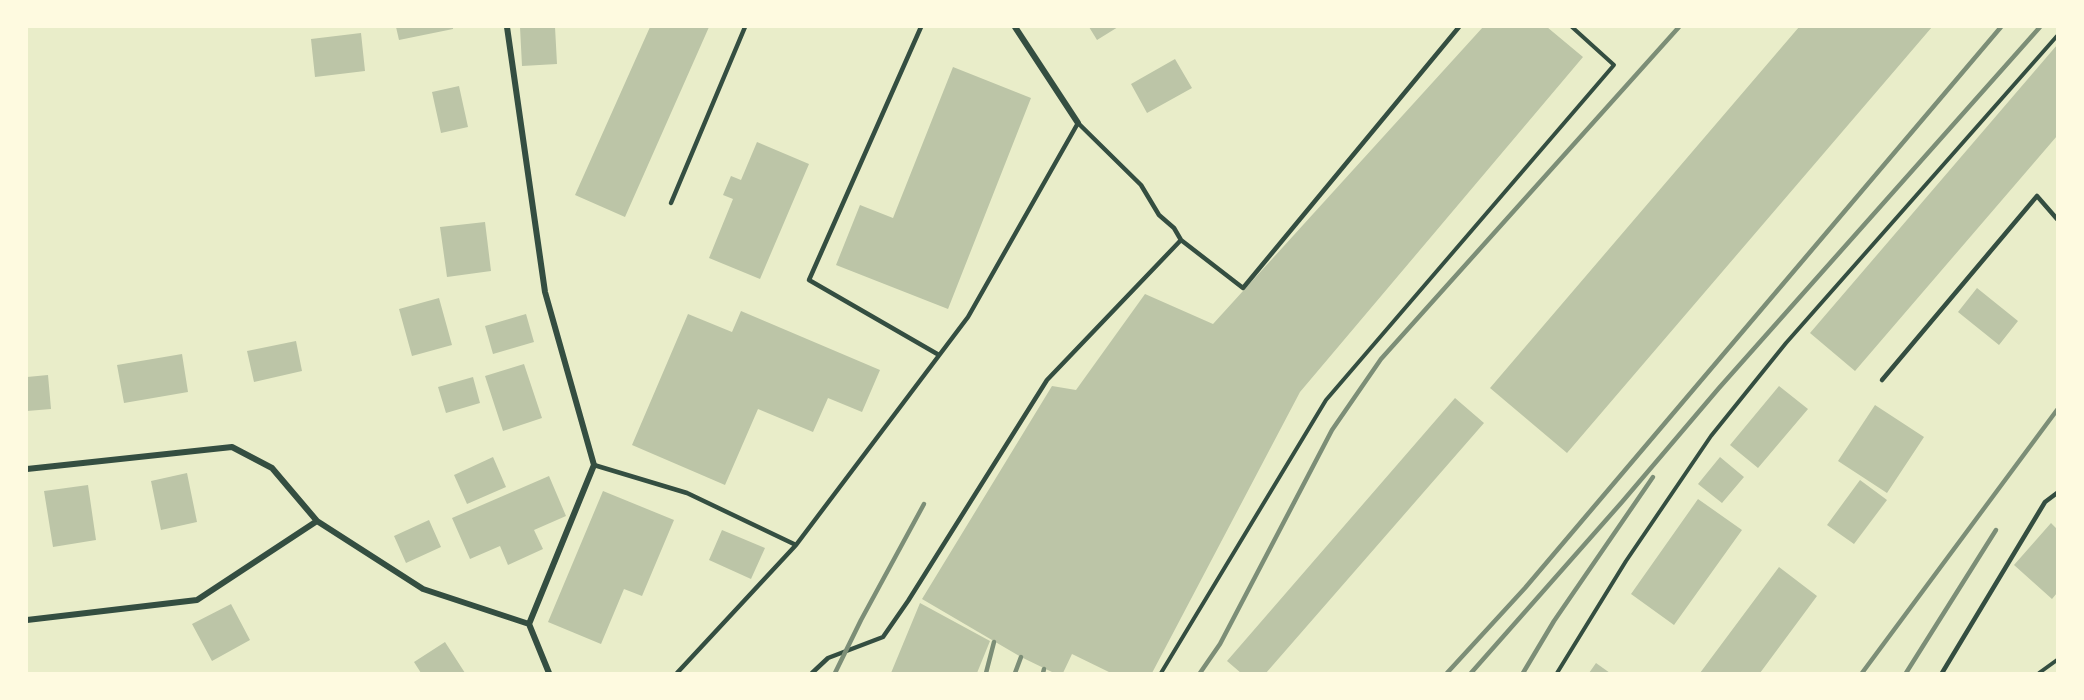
<!DOCTYPE html>
<style>
body{margin:0}
#map{position:relative;width:2084px;height:700px;overflow:hidden;background:#e9edc9;font-family:Helvetica,sans-serif}
canvas{display:block}
.frame{position:absolute;inset:0;border:28px solid #fefae0;pointer-events:none}
</style>
<div id="map">
<canvas width="2084" height="700"></canvas>
<div class="frame"></div>
</div>
<script>
const context = document.querySelector('canvas').getContext('2d');
context.lineJoin = 'round';
function fillPath(path, color) { context.fillStyle = color; context.fill(path, 'evenodd'); }
const shape = rows => new Path2D(rows.map(r => 'M' + r).join(''));
function strokePath(path, color, width, dash) { context.strokeStyle = color; context.lineWidth = width; context.lineCap = dash ? 'butt' : 'round'; context.setLineDash(dash || []); context.stroke(path); }
fillPath(shape([
 [396,27,453,27,453,29,399,40],
 [520,27,555,27,557,64,522,66],
 [650,27,709,27,625,217,575,195],
 [1089,27,1118,27,1097,40],
 [1483,27,1547,27,1583,57,1300,392,1152,673,1111,673,1072,654,1063,673,1054,673,1021,657,922,599,1052,386,1076,390,1145,294,1213,324],
 [1799,27,1932,27,1567,453,1490,388],
 [361,33,365,71,315,77,311,39],
 [2057,45,2057,136,1855,371,1810,333],
 [1175,59,1192,88,1147,113,1131,84],
 [953,67,1031,98,948,309,836,265,860,205,893,218],
 [459,86,468,127,441,133,432,92],
 [757,142,809,164,760,279,709,258,733,199,723,195,731,176,741,180],
 [485,222,491,271,447,277,440,227],
 [1977,288,2018,321,1999,345,1958,312],
 [439,298,452,345,412,356,399,309],
 [741,311,880,370,862,412,828,398,813,432,758,409,725,485,632,445,688,314,732,332],
 [526,314,534,342,493,354,485,326],
 [296,341,302,371,254,382,247,351],
 [182,354,188,392,124,403,117,365],
 [524,364,542,418,503,431,485,376],
 [48,375,51,409,27,411,27,377],
 [473,377,480,403,446,413,438,387],
 [1779,386,1808,409,1758,468,1730,445],
 [1455,398,1484,423,1266,673,1241,673,1227,661],
 [1875,405,1924,437,1887,493,1838,461],
 [493,457,506,487,467,504,454,475],
 [1720,457,1744,477,1722,503,1698,484],
 [187,473,197,522,161,530,151,481],
 [549,476,566,516,534,530,543,549,508,565,500,546,470,559,452,518],
 [1860,480,1887,500,1854,544,1827,525],
 [88,485,96,540,53,547,44,491],
 [603,491,674,520,642,596,624,589,601,644,548,622],
 [1698,499,1742,530,1674,625,1631,594],
 [429,520,441,547,406,563,394,536],
 [2051,523,2057,529,2057,593,2052,599,2014,565],
 [722,530,765,548,751,579,709,560],
 [1779,567,1817,596,1760,673,1700,673],
 [920,603,990,641,977,673,891,673],
 [231,604,250,640,212,661,192,624],
 [445,642,465,673,421,673,414,662],
 [1596,663,1610,673,1589,673]
]), '#bcc5a7');
strokePath(shape([
 [1161,673,1326,400,1614,65,1572,27],
 [1557,673,1626,561,1711,436,1786,343,2057,36],
 [2039,673,2057,660]
]), '#344e41', 4);
strokePath(shape([
 [921,27,809,280,939,355],
 [671,203,745,27],
 [1882,380,2037,196,2057,219],
 [594,465,687,493,796,545,968,317,1078,123,1141,185,1159,215,1174,228,1181,240,1243,288,1459,27],
 [677,673,796,545],
 [812,673,828,658,883,637,908,601,1047,380,1181,240],
 [1942,673,2045,502,2057,493]
]), '#344e41', 4.5);
strokePath(shape([
 [507,27,545,292,594,465,529,624],
 [1015,27,1078,123],
 [27,469,232,447,272,468,317,521,423,589,529,624,549,673],
 [27,620,197,600,317,521]
]), '#344e41', 6);
strokePath(shape([
 [835,673,861,620,924,504],
 [986,673,994,642],
 [1015,673,1021,657],
 [1043,673,1044,669],
 [1200,673,1220,644,1332,430,1381,359,1679,27],
 [1447,673,1525,588,2001,27],
 [1471,673,1622,502,1719,388,2040,27],
 [1523,673,1554,621,1653,477],
 [1862,673,2057,410],
 [1906,673,1996,530]
]), '#7c8e77', 4.5);
</script>
